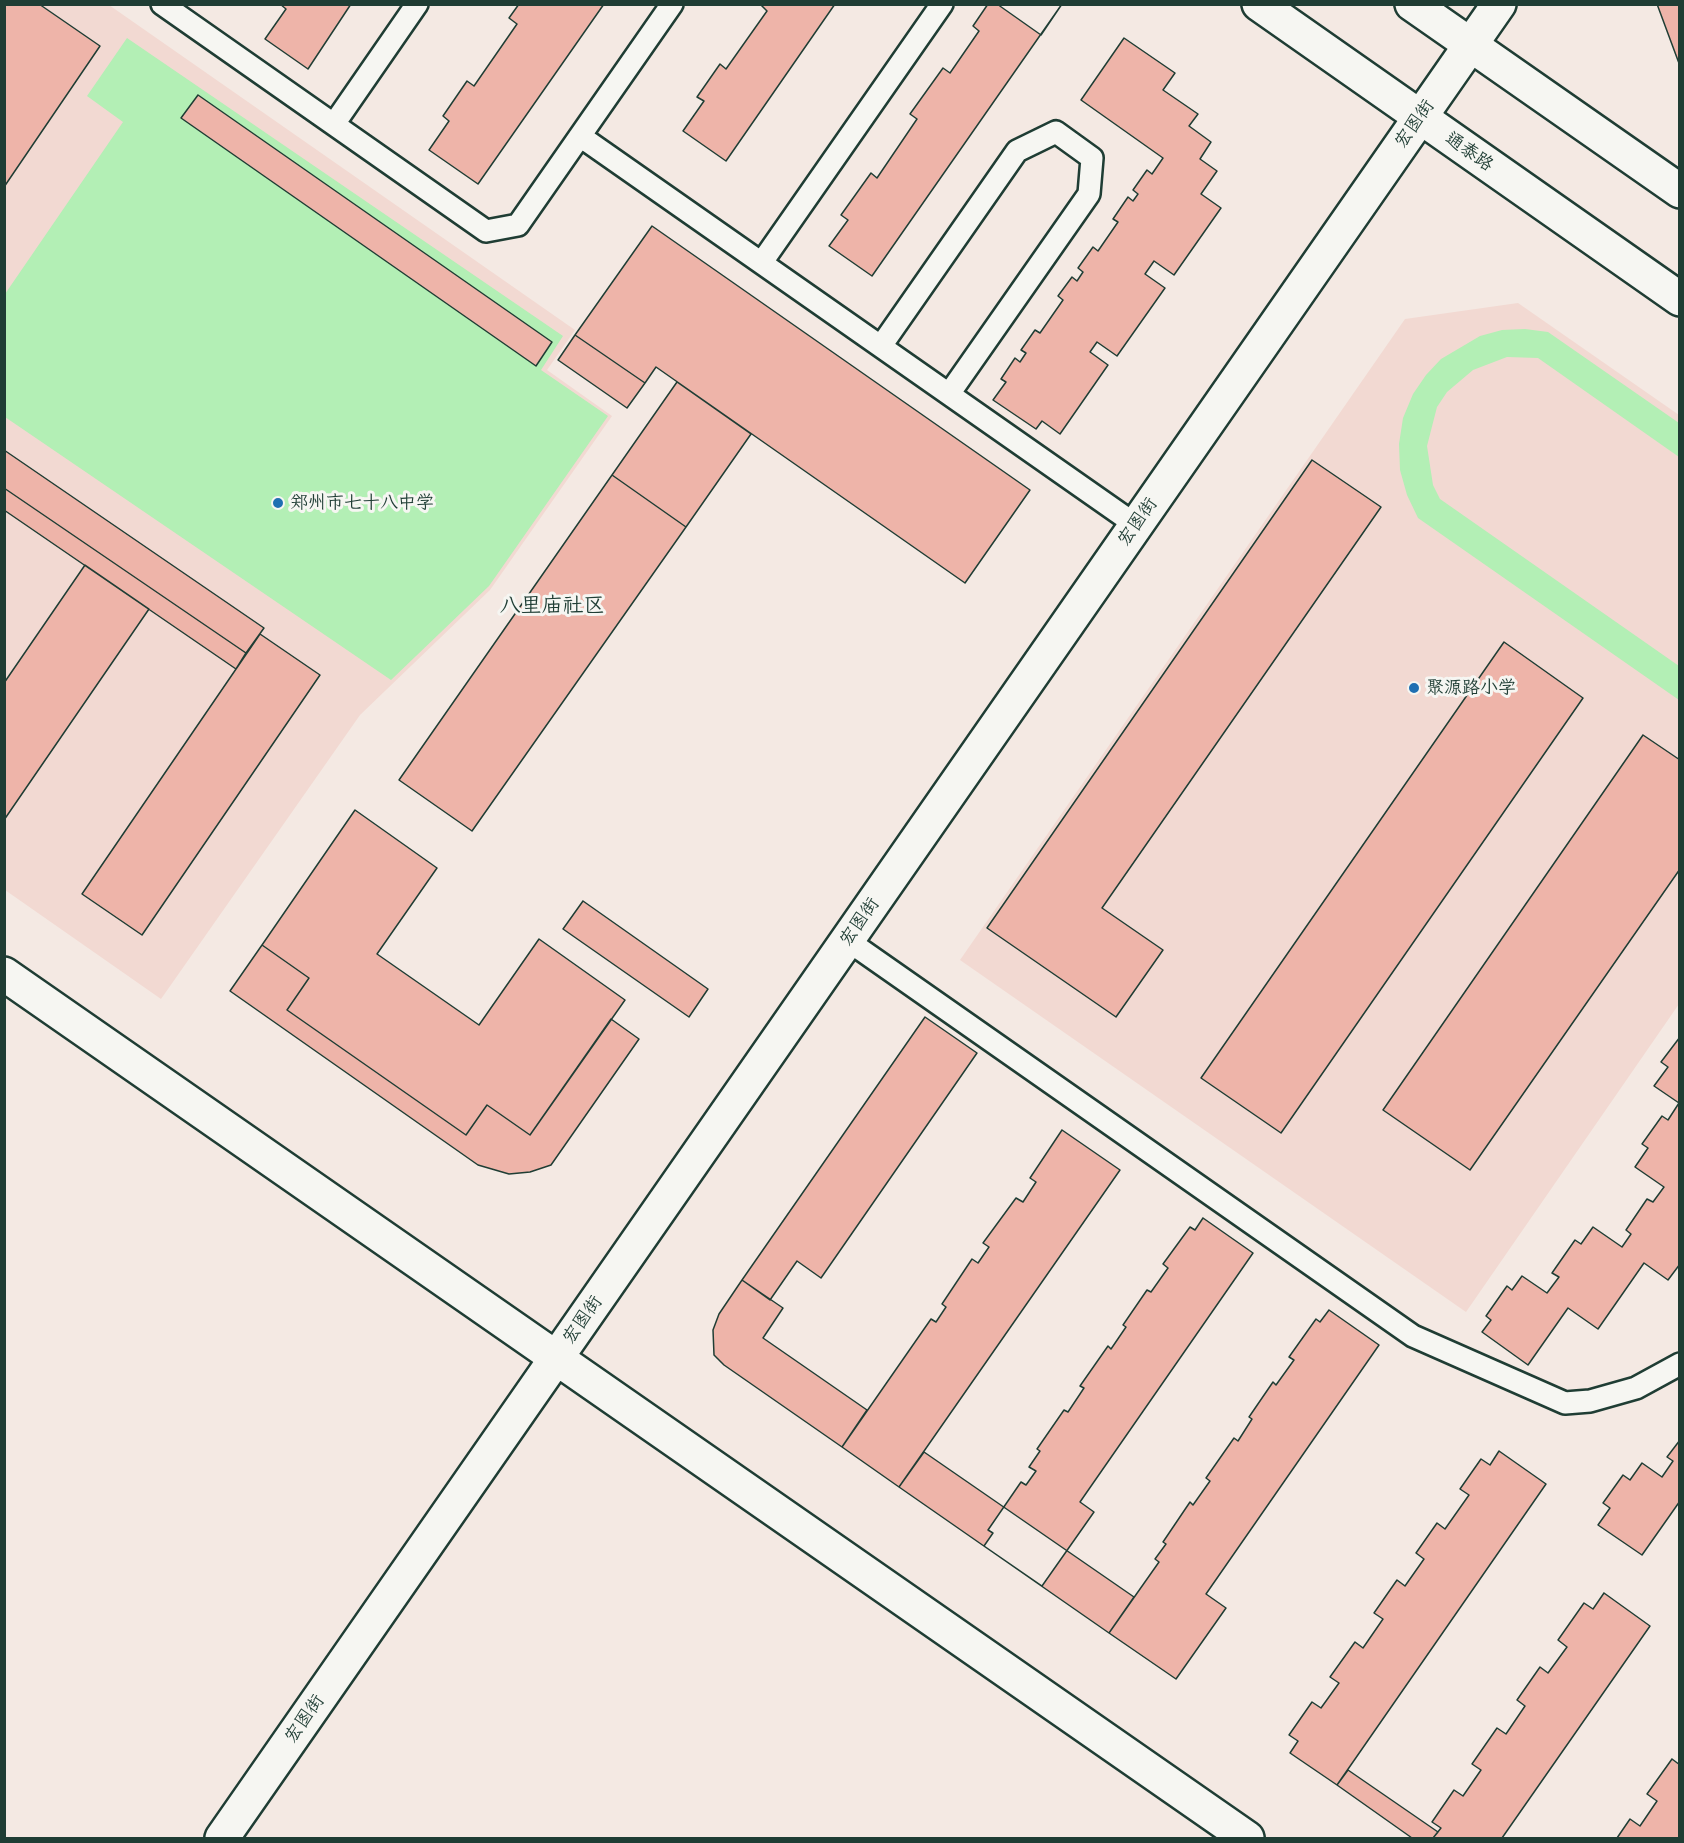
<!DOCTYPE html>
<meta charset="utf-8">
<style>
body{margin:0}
#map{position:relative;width:1684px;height:1843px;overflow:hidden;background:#f4e9e3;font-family:"Patrick Hand",sans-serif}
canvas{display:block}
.frame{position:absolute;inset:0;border:6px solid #1f3d34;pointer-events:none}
</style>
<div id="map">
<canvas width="1684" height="1843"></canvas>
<div class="frame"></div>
</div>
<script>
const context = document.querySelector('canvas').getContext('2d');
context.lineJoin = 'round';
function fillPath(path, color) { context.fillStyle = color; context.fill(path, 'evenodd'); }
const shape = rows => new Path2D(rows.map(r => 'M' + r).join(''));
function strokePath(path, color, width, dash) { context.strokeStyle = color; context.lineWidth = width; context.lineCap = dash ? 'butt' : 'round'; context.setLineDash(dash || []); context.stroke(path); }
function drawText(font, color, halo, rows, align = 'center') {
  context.font = font + ' "Patrick Hand","LXGW WenKai TC",sans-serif'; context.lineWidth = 6; context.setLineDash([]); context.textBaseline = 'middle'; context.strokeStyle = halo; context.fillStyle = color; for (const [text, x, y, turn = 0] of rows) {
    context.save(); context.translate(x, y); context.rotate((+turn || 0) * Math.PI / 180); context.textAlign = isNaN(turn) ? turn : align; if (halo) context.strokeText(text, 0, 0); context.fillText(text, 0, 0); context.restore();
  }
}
fillPath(shape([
 [5,5,109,5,575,330,547,370,612,416,490,590,360,715,161,999,5,890],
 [1518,303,1679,415,1679,1004,1466,1312,960,960,1405,319]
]), '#f2d9d2');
fillPath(shape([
 [127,38,563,336,541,370,608,416,489,586,391,680,5,417,5,294,123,122,87,96],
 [1525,329,1548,332,1679,423,1679,457,1538,358,1507,357,1473,370,1447,392,1437,407,1427,446,1433,485,1440,499,1679,666,1679,700,1418,518,1407,495,1400,470,1399,444,1403,418,1413,394,1426,375,1441,359,1480,336,1502,330]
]), '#b3efb5');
const building = shape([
 [4,4,39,4,100,46,4,187,4,4],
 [280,4,351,4,308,69,265,39,286,9,280,4],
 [519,4,604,4,478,184,429,150,449,121,443,116,467,81,474,86,517,24,509,18,519,4],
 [835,4,726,161,683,131,704,101,697,97,720,64,726,69,767,11,760,4,835,4],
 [988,4,1062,4,872,276,829,246,848,220,841,215,871,173,877,178,917,119,910,114,943,68,950,73,979,31,973,26,988,4],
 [997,4,1062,4,1041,35,997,4],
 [1657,4,1680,4,1680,66,1657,4],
 [1124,38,1175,73,1163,90,1198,114,1189,126,1211,142,1200,159,1217,171,1201,194,1221,208,1174,275,1154,261,1145,274,1165,288,1117,356,1097,342,1090,352,1108,365,1060,434,1042,421,1036,429,993,400,1006,382,1001,379,1015,358,1020,362,1026,353,1021,350,1035,330,1040,333,1063,300,1058,296,1072,277,1077,281,1083,272,1078,268,1093,247,1098,251,1118,222,1113,219,1128,197,1133,201,1138,194,1133,190,1147,170,1152,174,1163,158,1081,100,1124,38],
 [198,95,552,342,536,366,181,118,198,95],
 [652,226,1030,490,965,583,656,367,645,383,575,335,652,226],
 [575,335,645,383,627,408,558,360,575,335],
 [677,382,751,434,686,527,612,475,677,382],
 [4,450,264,628,246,653,4,488,4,450],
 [1312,460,1381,507,1102,908,1163,950,1116,1017,987,928,1312,460],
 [612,475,686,527,472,831,399,780,612,475],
 [4,488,246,653,236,669,4,510,4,488],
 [85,565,149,609,4,820,4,683,85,565],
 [260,634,320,675,142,935,82,894,260,634],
 [1504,642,1583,698,1281,1133,1201,1078,1504,642],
 [1643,735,1680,760,1680,869,1470,1170,1383,1110,1643,735],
 [355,810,437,868,377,954,479,1025,539,939,625,1000,530,1135,487,1105,466,1135,287,1010,309,978,262,945,355,810],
 [583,901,708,989,689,1017,563,929,583,901],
 [262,945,309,978,287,1010,466,1135,487,1105,530,1135,611,1019,639,1039,551,1165,530,1172,509,1174,478,1165,230,991,262,945],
 [925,1017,977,1053,821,1278,797,1261,770,1300,742,1280,925,1017],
 [1680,1037,1680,1264,1668,1280,1644,1263,1598,1329,1568,1308,1528,1365,1482,1332,1491,1320,1486,1316,1507,1286,1512,1290,1522,1276,1547,1293,1559,1277,1552,1273,1575,1240,1581,1244,1593,1227,1622,1247,1631,1234,1626,1230,1647,1199,1653,1202,1664,1187,1635,1167,1648,1148,1642,1144,1662,1116,1668,1120,1679,1103,1654,1086,1668,1067,1661,1062,1680,1037],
 [1062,1130,1120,1170,899,1487,842,1447,931,1319,936,1322,946,1307,942,1304,972,1259,978,1263,989,1247,983,1243,1016,1198,1023,1202,1036,1182,1030,1178,1062,1130],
 [1203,1218,1253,1253,1080,1502,1094,1512,1042,1586,984,1546,993,1533,988,1530,1021,1482,1026,1485,1036,1471,1029,1467,1040,1451,1037,1449,1064,1410,1068,1412,1084,1388,1080,1386,1108,1346,1111,1349,1126,1327,1123,1325,1147,1290,1151,1292,1168,1268,1163,1264,1190,1227,1195,1230,1203,1218],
 [742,1280,783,1308,763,1338,867,1410,842,1447,724,1365,714,1355,713,1330,719,1314,742,1280],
 [1329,1310,1379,1345,1206,1594,1226,1608,1176,1679,1109,1633,1159,1562,1155,1559,1166,1544,1163,1542,1190,1502,1193,1505,1210,1481,1206,1478,1234,1438,1238,1441,1252,1419,1249,1417,1273,1382,1276,1385,1294,1360,1289,1357,1316,1319,1320,1322,1329,1310],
 [1680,1440,1680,1501,1642,1555,1598,1525,1610,1508,1603,1503,1623,1475,1630,1480,1642,1463,1662,1477,1673,1461,1667,1457,1680,1440],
 [1499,1451,1546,1484,1337,1785,1290,1753,1298,1741,1289,1735,1312,1702,1321,1708,1339,1683,1330,1677,1355,1642,1363,1648,1383,1619,1374,1613,1397,1580,1405,1586,1424,1559,1416,1553,1437,1523,1445,1529,1469,1495,1460,1489,1481,1459,1490,1465,1499,1451],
 [924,1452,1134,1597,1109,1633,899,1487,924,1452],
 [1604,1593,1650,1626,1502,1838,1433,1838,1441,1828,1432,1822,1454,1790,1463,1796,1481,1770,1472,1764,1497,1728,1506,1734,1525,1706,1517,1700,1540,1667,1548,1673,1567,1647,1558,1640,1584,1603,1593,1609,1604,1593],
 [1672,1759,1680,1765,1680,1838,1617,1838,1630,1819,1640,1826,1657,1801,1647,1794,1672,1759],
 [1348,1770,1438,1832,1433,1838,1412,1838,1337,1785,1348,1770]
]);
fillPath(building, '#eeb4a9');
strokePath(building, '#1f3d34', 1.5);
const lane = shape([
 [162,4,486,231,518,225,580,136,1136,525],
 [334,124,417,4],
 [580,136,672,4],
 [762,262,942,4],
 [881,346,1017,151,1056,132,1092,158,1089,194,949,394],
 [847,940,1413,1336,1565,1403,1590,1401,1636,1388,1680,1364]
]);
const street = shape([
 [4,974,1247,1838],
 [222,1838,1499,4]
]);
const secondary = shape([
 [1259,4,1680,299],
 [1412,4,1680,191]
]);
strokePath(lane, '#1f3d34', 26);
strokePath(street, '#1f3d34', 38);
strokePath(secondary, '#1f3d34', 38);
strokePath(lane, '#f6f6f2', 21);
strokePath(street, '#f6f6f2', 33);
strokePath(secondary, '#f6f6f2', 33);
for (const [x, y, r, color] of [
 [278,503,6,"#1f6fb2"],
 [1414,688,6,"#1f6fb2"]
]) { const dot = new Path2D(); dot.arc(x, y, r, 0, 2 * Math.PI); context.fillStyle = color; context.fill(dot); strokePath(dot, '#f6f6f2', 2); }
drawText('18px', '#1f3d34', '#f6f6f2', [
 ["宏图街",1415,124,-55],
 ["通泰路",1469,152,35],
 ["宏图街",1138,522,-55],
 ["宏图街",860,922,-55],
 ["宏图街",583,1320,-55],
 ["宏图街",305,1719,-55]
]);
drawText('18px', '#1f3d34', '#f6f6f2', [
 ["郑州市七十八中学",290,503],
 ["聚源路小学",1426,688]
], 'left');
drawText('21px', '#1f3d34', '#f6f6f2', [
 ["八里庙社区",552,606]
]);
</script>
